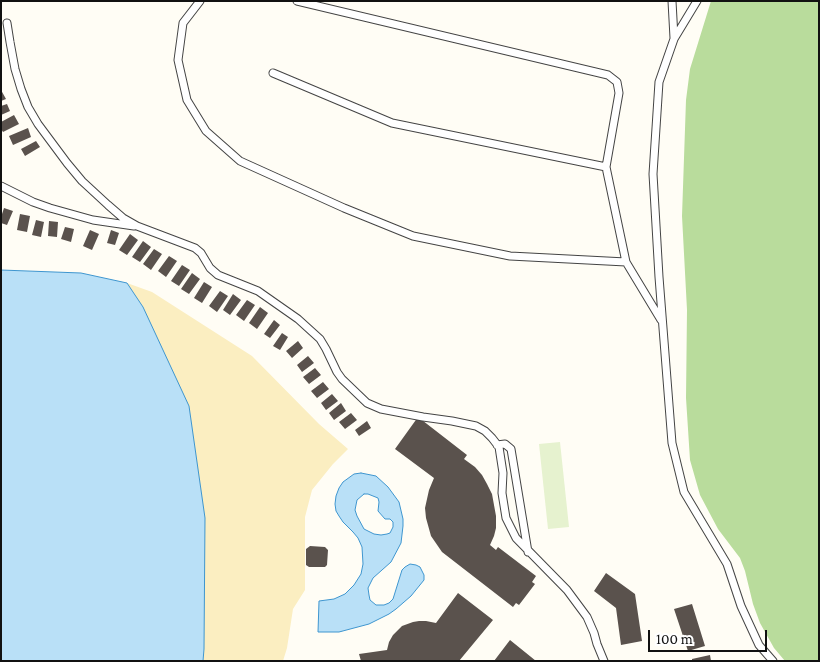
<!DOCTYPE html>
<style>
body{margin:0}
#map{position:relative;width:820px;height:662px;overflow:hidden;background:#fffdf5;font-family:"Crimson Pro",serif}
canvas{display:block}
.frame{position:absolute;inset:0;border:2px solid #111;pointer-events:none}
.scale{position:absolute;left:648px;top:630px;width:119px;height:22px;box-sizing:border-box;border:2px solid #111;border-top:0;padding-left:6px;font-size:15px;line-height:18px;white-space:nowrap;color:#111;-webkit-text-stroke:4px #fff;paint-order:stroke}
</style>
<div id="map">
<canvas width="820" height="662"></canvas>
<div class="frame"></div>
<div class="scale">100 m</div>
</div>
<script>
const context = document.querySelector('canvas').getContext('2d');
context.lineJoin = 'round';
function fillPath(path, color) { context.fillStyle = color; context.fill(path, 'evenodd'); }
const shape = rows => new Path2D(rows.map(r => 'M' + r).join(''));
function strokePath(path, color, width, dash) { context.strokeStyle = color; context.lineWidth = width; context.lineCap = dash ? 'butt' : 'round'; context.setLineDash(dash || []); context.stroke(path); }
fillPath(shape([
 [711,1,819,1,819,661,785,661,774,648,760,623,753,604,745,571,740,558,718,529,700,495,690,460,686,398,687,310,682,216,686,100,690,69]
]), '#b9dc9c');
fillPath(shape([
 [127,283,152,292,252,356,319,424,348,449,333,464,312,490,305,517,305,590,293,609,287,648,283,661,203,661,204,649,143,307]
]), '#fbeec1');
fillPath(shape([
 [560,442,569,527,548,529,539,444]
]), '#e6f2cf');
const water = shape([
 [1,270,81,273,127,283,143,307,189,406,205,518,204,649,203,661,1,661,1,270],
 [361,473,376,476,388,487,399,502,403,519,403,526,401,543,391,562,373,578,368,588,369,595,370,600,376,605,384,605,389,603,393,599,402,570,405,567,410,564,416,565,420,567,424,575,424,580,411,596,396,609,389,614,369,624,339,632,318,632,319,601,334,599,345,594,354,585,361,574,363,564,362,547,358,538,353,532,343,522,339,516,336,511,335,504,336,496,339,488,343,482,354,474,361,473],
 [364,494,368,494,378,498,379,502,378,511,385,519,390,519,393,522,393,527,390,533,387,534,381,535,374,534,364,529,357,516,355,510,357,500,364,494]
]);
fillPath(water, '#b9e0f7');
strokePath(water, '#3f96cf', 1);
fillPath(shape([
 [1,90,6,99,1,101],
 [7,104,10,111,1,115,1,106],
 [14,115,19,124,3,132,1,129,1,122],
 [28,128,31,137,13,145,9,136],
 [36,141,40,147,25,156,21,149],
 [4,208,13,211,7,225,1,223,1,217],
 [20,214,30,216,27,232,17,230],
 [36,220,44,222,41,237,32,235],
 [49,221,58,222,57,237,48,236],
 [65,227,74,229,71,242,61,239],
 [90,230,99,234,92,250,83,246],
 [111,230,119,233,115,245,107,243],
 [130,234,138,240,127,255,119,250],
 [143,241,151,247,140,262,132,257],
 [154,249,162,254,151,270,143,264],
 [169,256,177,261,166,277,158,271],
 [182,265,190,270,179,286,171,281],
 [192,273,200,279,189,294,181,289],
 [204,282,212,287,202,303,194,298],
 [220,291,228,296,217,312,209,306],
 [233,294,241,300,230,315,223,310],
 [247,300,255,305,244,321,236,315],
 [260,307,268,313,257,329,249,323],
 [274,320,280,325,270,338,264,334],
 [282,333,288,337,280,350,273,346],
 [298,341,303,348,292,358,286,351],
 [308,356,314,363,302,372,297,365],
 [315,368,321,375,309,384,303,377],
 [323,382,329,389,317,398,311,391],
 [332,394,338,401,326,410,321,403],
 [341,403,346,411,334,420,329,413],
 [351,413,357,420,345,429,339,422],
 [418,417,467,455,464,459,475,467,482,475,487,484,492,494,496,516,496,528,494,536,490,545,496,550,498,547,536,576,532,582,535,584,519,605,516,603,513,607,442,552,431,536,426,518,425,508,429,490,434,478,395,449],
 [367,421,371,428,359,436,355,430],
 [310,546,325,547,328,550,327,565,325,567,309,567,306,565,306,549],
 [606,573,635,594,642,641,621,645,616,608,594,591],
 [458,593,493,620,459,661,361,661,359,654,387,650,389,642,393,635,402,626,413,622,419,621,426,621,436,623],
 [692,604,705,646,688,651,674,609],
 [510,640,536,661,494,661],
 [710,655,711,661,692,661,692,659]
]), '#5a524d');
const minor = shape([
 [200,1,183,23,178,60,187,100,206,131,240,161,344,208,413,236,510,256,626,262],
 [297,1,608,75,617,82,619,93,606,167,626,262,661,320],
 [672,1,674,38],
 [697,1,674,39,659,82,653,174,659,277,672,443,684,492,727,564,741,606,759,645,773,661],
 [7,23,10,42,15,69,21,89,28,107,38,124,67,163,82,181,108,205,123,218,137,226,195,248,201,253,210,268,218,275,258,291,298,319,320,339,326,349,337,372,342,379,367,403,381,409,423,417,452,421,476,426,485,431,492,438,499,447,503,473,502,493,506,518,516,538,567,590,587,617,594,633,597,644,604,661],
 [273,73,392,123,606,167],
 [1,186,33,202,50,208,93,220,134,226],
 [497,445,505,444,511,449,528,552]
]);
strokePath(minor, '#444', 9);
strokePath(minor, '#fff', 7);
</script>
